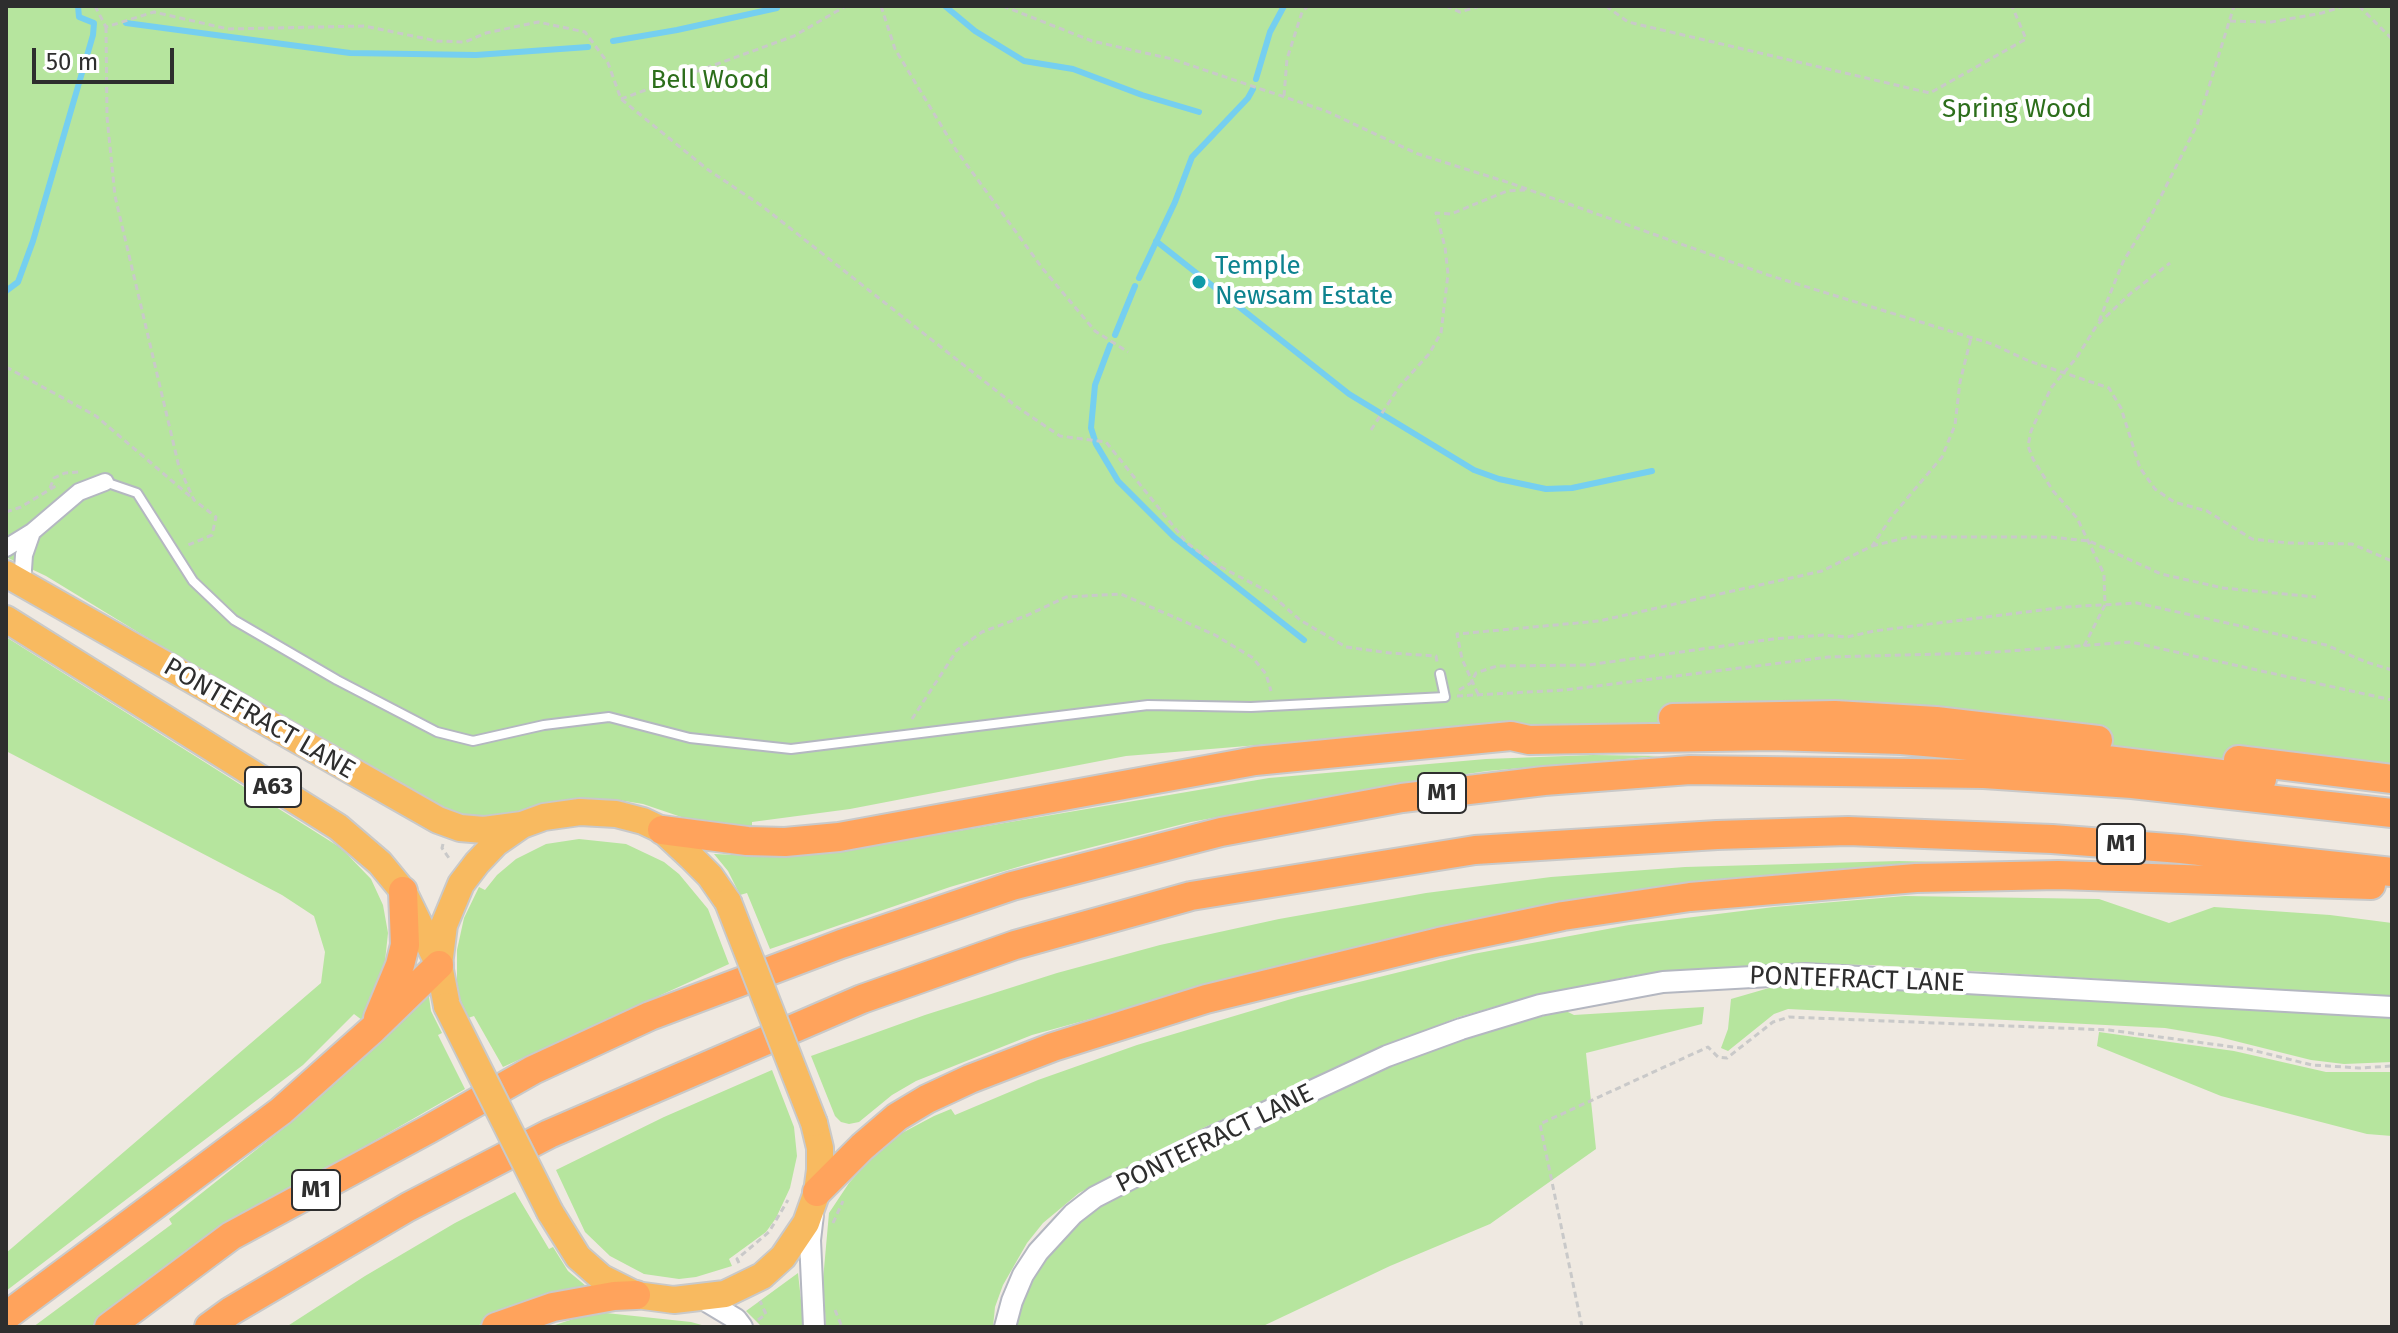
<!DOCTYPE html>
<style>
body{margin:0}
#map{position:relative;width:2398px;height:1333px;overflow:hidden;background:#efe9e1;font-family:"Fira Sans",sans-serif}
canvas{display:block}
.frame{position:absolute;inset:0;border:8px solid #2e2e2e;pointer-events:none}
.scale{position:absolute;left:32px;top:48px;width:142px;height:36px;box-sizing:border-box;border:4px solid #2e2e2e;border-top:0;padding-left:10px;font-size:24px;line-height:28px;white-space:nowrap;color:#2e2e2e;-webkit-text-stroke:6px #fff;paint-order:stroke}
</style>
<div id="map">
<canvas width="2398" height="1333"></canvas>
<div class="frame"></div>
<div class="scale">50 m</div>
</div>
<script>
const context = document.querySelector('canvas').getContext('2d');
context.lineJoin = 'round';
function fillPath(path, color) { context.fillStyle = color; context.fill(path, 'evenodd'); }
const shape = rows => new Path2D(rows.map(r => 'M' + r).join(''));
function strokePath(path, color, width, dash) { context.strokeStyle = color; context.lineWidth = width; context.lineCap = dash ? 'butt' : 'round'; context.setLineDash(dash || []); context.stroke(path); }
function drawText(font, color, halo, rows, align = 'center') {
  context.font = font + ' "Fira Sans",sans-serif'; context.lineWidth = 8; context.setLineDash([]); context.textBaseline = 'middle'; context.strokeStyle = halo; context.fillStyle = color; for (const [text, x, y, turn = 0] of rows) {
    context.save(); context.translate(x, y); context.rotate((+turn || 0) * Math.PI / 180); context.textAlign = isNaN(turn) ? turn : align; if (halo) context.strokeText(text, 0, 0); context.fillText(text, 0, 0); context.restore();
  }
}
fillPath(shape([
 [6,6,2392,6,2392,780,1966,728,1428,731,1126,756,850,809,752,822,752,830,699,823,643,804,612,799,565,800,520,814,494,817,468,817,418,803,46,576,6,557],
 [6,637,341,848,371,879,383,905,388,933,385,961,371,1009,362,1020,354,1014,303,1065,6,1291,6,1253,321,983,325,952,314,916,282,895,6,751],
 [1593,755,1660,756,1487,771,1385,786,1191,822,1045,859,950,887,770,949,747,893,740,895,728,871,714,854,782,857,834,852,1269,778,1486,759],
 [579,839,626,844,664,862,679,874,708,909,729,964,503,1067,474,1016,468,1018,460,999,457,983,457,950,464,918,479,887,485,890,497,875,516,859,546,844],
 [1899,861,2035,864,1550,906,1456,924,1309,959,1032,1035,916,1081,892,1095,859,1122,849,1124,841,1122,835,1116,811,1056,925,1015,1057,973,1160,945,1279,919,1426,893,1551,877,1685,867],
 [1905,896,2099,899,2169,923,2214,907,2330,915,2392,923,2392,997,1872,965,1800,964,1714,968,1637,975,1539,994,1459,1017,1385,1046,1201,1129,1079,1193,1043,1223,1027,1243,1003,1285,995,1307,993,1327,826,1327,823,1280,829,1213,849,1183,873,1156,902,1133,934,1116,951,1109,955,1115,1038,1080,1137,1045,1298,997,1473,954,1629,925,1774,907],
 [1794,986,1879,986,2392,1017,2392,1062,2344,1064,2311,1060,2219,1037,2165,1028,1788,1009,1774,1014,1728,1051,1721,1048,1728,1029,1731,999,1769,988],
 [426,997,429,997,431,1011,442,1033,438,1035,465,1089,322,1171,191,1254,90,1327,33,1327,172,1224,169,1219,295,1119],
 [1704,1007,1702,1024,1586,1053,1596,1149,1490,1224,1390,1266,1261,1327,1014,1327,1021,1299,1047,1250,1094,1205,1204,1150,1390,1063,1501,1026,1566,1011,1574,1015],
 [2099,1032,2234,1051,2326,1072,2392,1072,2392,1136,2367,1134,2221,1096,2097,1046],
 [772,1070,794,1127,797,1156,790,1188,776,1218,766,1232,729,1259,732,1266,696,1277,679,1279,644,1274,610,1256,585,1232,556,1170,664,1117],
 [515,1192,549,1249,553,1247,568,1271,586,1286,586,1289,473,1327,286,1327,365,1276,455,1223],
 [798,1273,804,1327,762,1327,746,1311],
 [606,1313,691,1322,709,1327,549,1327,579,1317]
]), '#b6e59e');
strokePath(shape([
 [945,6,975,31,1024,61,1073,69,1142,95,1199,112],
 [126,23,350,53,476,55,588,47],
 [613,41,677,30,777,8],
 [1256,79,1270,32,1284,6],
 [1156,241,1349,394,1474,470,1499,479,1546,489,1572,488,1652,471],
 [1139,278,1175,202,1192,157,1248,98,1253,89],
 [6,291,18,282,33,241,93,35,94,23,79,17,78,6],
 [1115,335,1135,286],
 [1110,345,1095,385,1091,428,1096,444,1118,481,1174,537,1304,640]
]), '#75cff0', 6);
const service = shape([
 [105,482,137,493,193,581,234,620,337,680,437,732,473,741,544,725,609,717,690,738,791,749,1148,705,1251,707,1445,697,1440,674]
]);
const minor = shape([
 [6,548,32,532,79,492,105,482],
 [22,584,24,555,32,532]
]);
const tertiary = shape([
 [813,1214,810,1240,814,1327],
 [701,1298,736,1319,742,1327],
 [1005,1327,1012,1301,1023,1275,1038,1252,1073,1214,1095,1197,1204,1141,1387,1056,1461,1029,1540,1005,1663,982,1806,974,2392,1007]
]);
const trunk = shape([
 [6,574,438,820,460,828,484,830,522,825],
 [6,619,338,827,380,863,403,891,439,965],
 [447,1006,439,965,444,925,461,884,477,863,496,843,522,825,544,817,580,812,616,814,643,821,662,830,691,857,710,876,728,902],
 [550,1212,578,1257,602,1278,636,1295,674,1300,725,1294,762,1276,783,1257,806,1223,817,1192,820,1170,820,1148,814,1123]
]);
const motorway = shape([
 [1673,718,1835,715,1936,721,2098,740],
 [2238,760,2392,779],
 [662,830,747,841,785,842,839,837,1255,761,1511,736,1529,740,1773,736,1901,740,2041,752,2262,779],
 [378,1018,400,965,405,945,403,891],
 [817,1192,862,1147,897,1117,927,1099,970,1079,1053,1047,1206,999,1439,942,1563,916,1690,897,1916,878,2058,875,2371,885],
 [6,1316,281,1111,373,1029,439,965],
 [109,1327,231,1236,429,1129,533,1070,650,1016,841,944,1012,886,1221,832,1402,798,1544,781,1690,770,1984,774,2132,784,2392,813],
 [209,1327,231,1311,408,1207,549,1134,862,999,1015,945,1191,896,1475,850,1717,835,1848,831,2052,839,2181,849,2392,872],
 [496,1327,553,1307,614,1296,636,1295]
]);
strokePath(service, '#b4b7c1', 12);
strokePath(minor, '#b4b7c1', 20);
strokePath(tertiary, '#b4b7c1', 24);
strokePath(trunk, '#c9c9c9', 30);
strokePath(motorway, '#c9c9c9', 32);
strokePath(shape([
 [95,6,106,27,154,12,228,29,364,26,437,41,465,42,486,33,538,22,585,32,608,63,621,99,707,169,762,206,1017,407,1060,436,1106,442,1186,542,1215,564,1267,591,1300,620,1346,647,1390,653,1436,656,1437,662],
 [881,6,895,49,956,150,1043,269,1095,331,1128,352],
 [1003,6,1092,41,1172,59,1326,111,1418,154,1510,183,1768,275,1992,344,2029,361,2109,388,2121,408,2140,468,2155,489,2174,502,2207,511,2252,539,2288,543,2352,544,2392,561],
 [1446,6,1460,12,1480,6],
 [1606,6,1628,22,1930,93,2026,39,2012,6],
 [2359,6,2392,39],
 [2230,21,2271,22,2322,13,2344,6],
 [106,27,107,117,115,196,179,467,194,500,216,517,212,535,186,546],
 [1284,96,1287,59,1302,12,1308,6],
 [621,99,794,36,846,6],
 [2099,321,2123,262,2152,214,2197,125,2234,6],
 [6,367,96,416,192,498],
 [1371,430,1399,387,1429,354,1441,333,1448,274,1445,247,1436,213,1451,214,1507,191,1525,190],
 [50,488,54,478,65,473,79,472],
 [6,512,21,507,59,484],
 [1872,546,1909,537,2050,537,2089,541,2161,574,2223,588,2316,597],
 [2084,646,2105,605,2104,574,2077,518,2053,491,2033,459,2028,446,2031,431,2051,388,2077,357,2097,325,2131,293,2170,263],
 [1459,690,1471,683,1476,673,1497,666,1588,665,1773,639,1823,635,1847,637,1874,631,2065,607,2137,603,2326,645,2366,662,2392,670],
 [1478,694,1462,659,1457,634,1599,621,1822,571,1872,546,1893,515,1942,457,1955,425,1960,382,1971,338],
 [1457,696,1565,690,1828,657,1982,653,2131,642,2392,700],
 [912,719,957,650,982,632,1028,615,1066,597,1121,594,1215,635,1253,658,1266,674,1271,691],
 [443,844,442,848,451,861],
 [833,1223,843,1201],
 [739,1263,737,1259,769,1232,788,1200],
 [835,1310,842,1327],
 [758,1320,766,1314,760,1301],
 [1582,1327,1540,1124,1708,1047,1718,1057,1727,1058,1773,1022,1789,1017,2109,1030,2248,1049,2312,1065,2359,1068,2392,1066]
]), '#c9c9c9', 3, [6, 4]);
strokePath(service, '#fff', 8);
strokePath(minor, '#fff', 16);
strokePath(tertiary, '#fff', 20);
strokePath(trunk, '#f8ba60', 26);
strokePath(motorway, '#ffa35c', 28);
const trunkBridge = shape([
 [728,902,814,1123],
 [447,1006,550,1212]
]);
strokePath(trunkBridge, '#c9c9c9', 30, []);
strokePath(trunkBridge, '#f8ba60', 26);
for (const [x, y, r, color] of [
 [1199,282,8,"#0f9aa8"]
]) { const dot = new Path2D(); dot.arc(x, y, r, 0, 2 * Math.PI); context.fillStyle = color; context.fill(dot); strokePath(dot, '#fff', 3); }
for (const [x, y, w] of [
 [273,787,56],
 [1442,793,48],
 [2121,844,48],
 [316,1190,48]
]) { const box = new Path2D(); box.roundRect(x - w / 2, y - 20, w, 40, 6); context.fillStyle = '#fff'; context.fill(box); strokePath(box, '#2e2e2e', 2); }
drawText('bold 24px', '#2e2e2e', null, [
 ["A63",273,787],
 ["M1",1442,793],
 ["M1",2121,844],
 ["M1",316,1190]
]);
drawText('26px', '#2c6e1b', '#fff', [
 ["Bell Wood",710,81],
 ["Spring Wood",2017,110]
]);
drawText('26px', '#0d838f', '#fff', [
 ["Temple",1215,267],
 ["Newsam Estate",1215,297]
], 'left');
drawText('26px', '#2e2e2e', '#fff', [
 ["PONTEFRACT LANE",259,719,30],
 ["PONTEFRACT LANE",1857,980,2],
 ["PONTEFRACT LANE",1215,1139,-26]
]);
</script>
